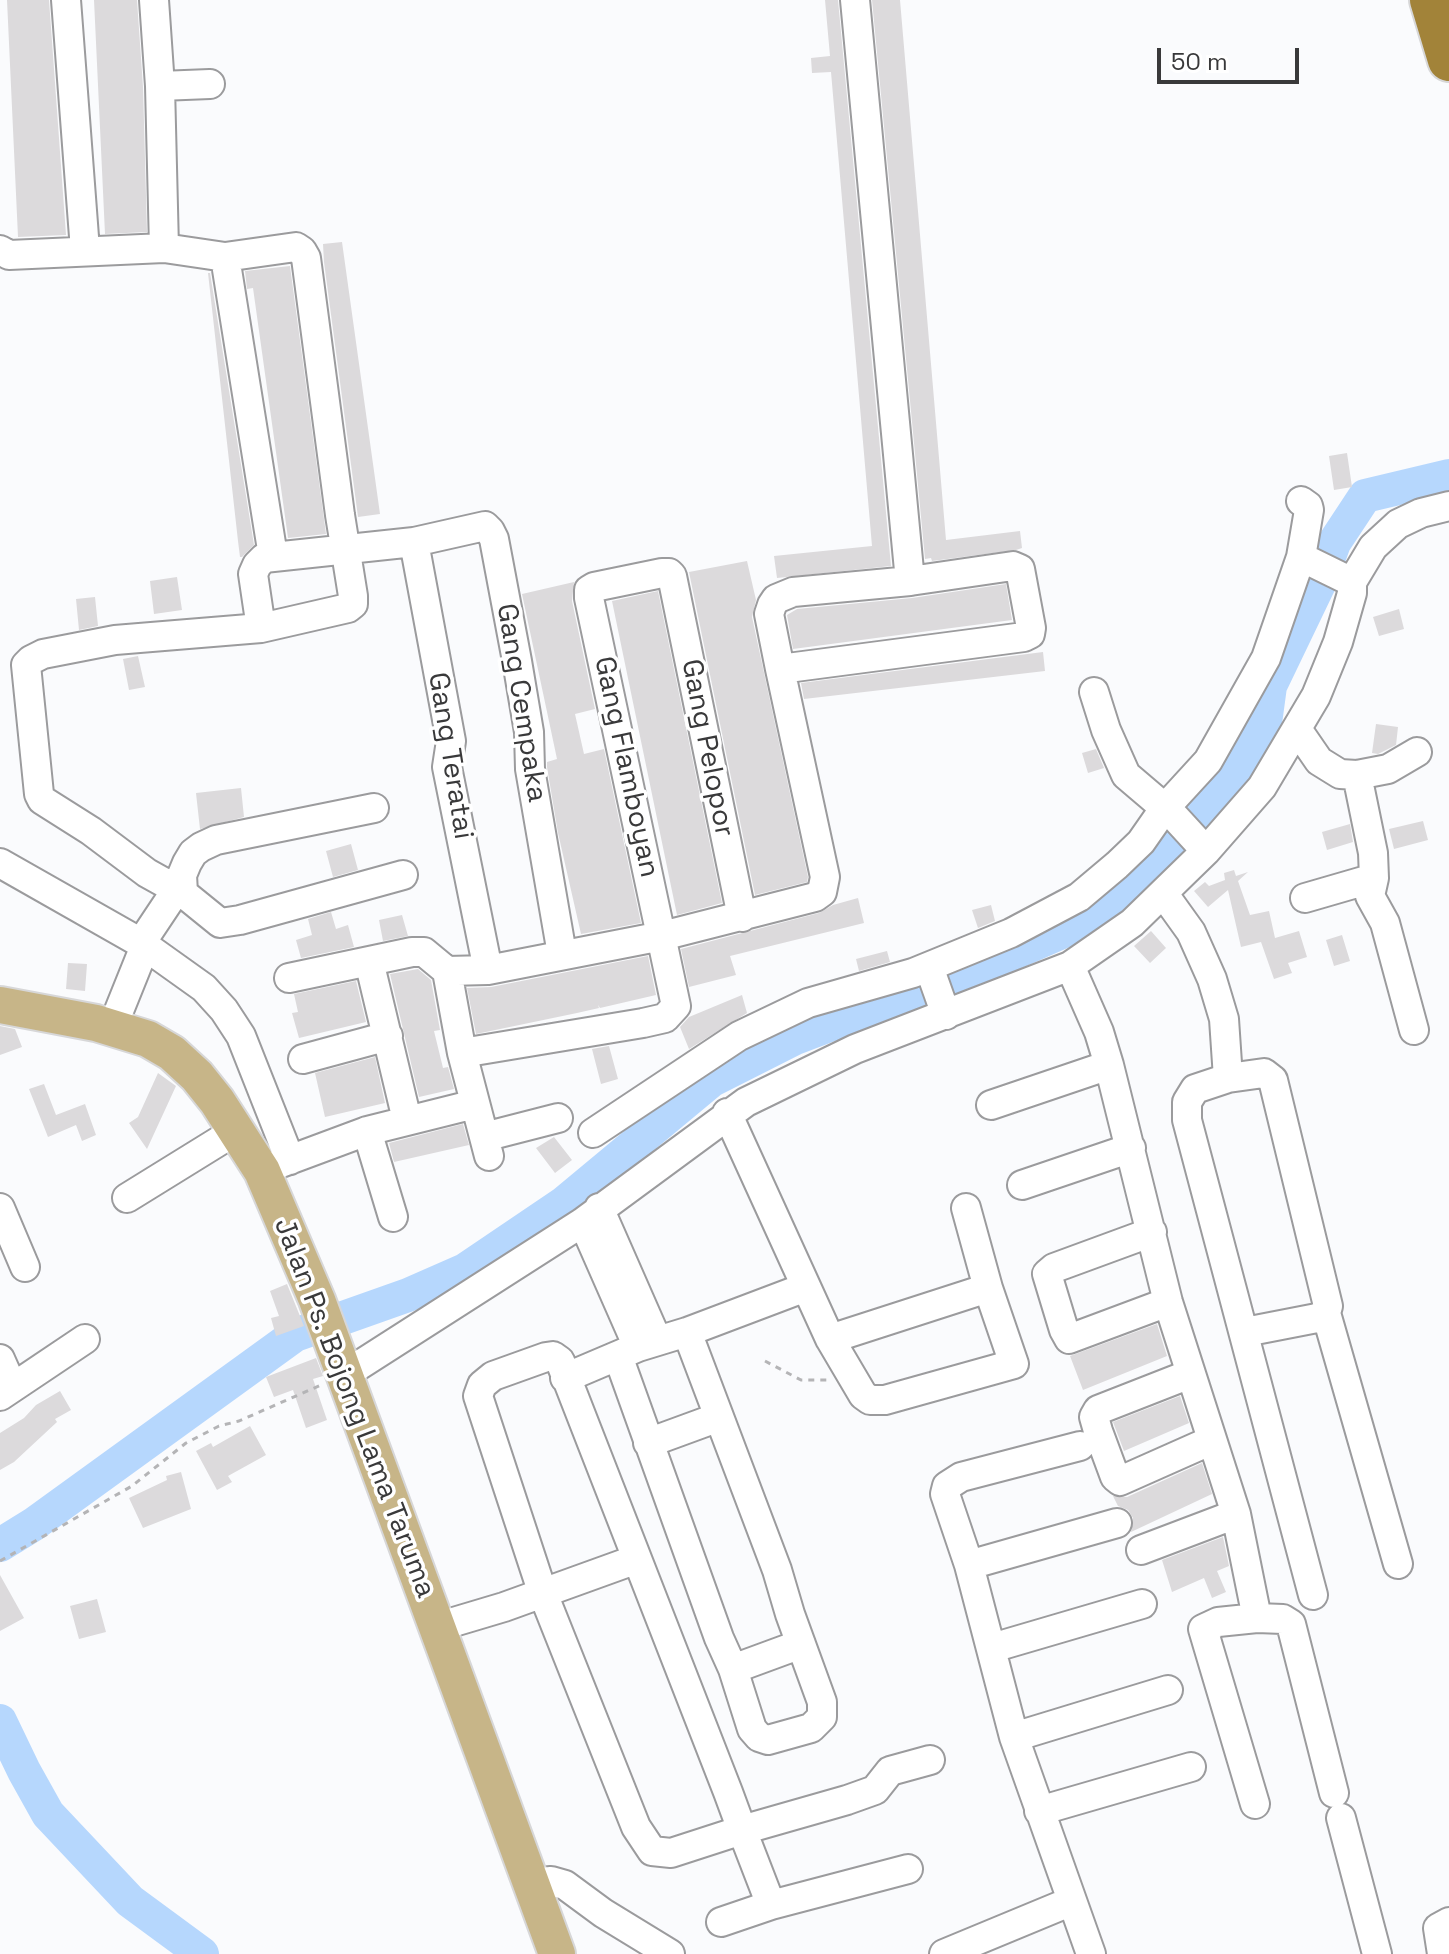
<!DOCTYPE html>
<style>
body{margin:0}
#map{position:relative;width:1449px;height:1954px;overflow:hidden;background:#fafbfd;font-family:"Space Grotesk",sans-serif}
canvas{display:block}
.scale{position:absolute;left:1157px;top:48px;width:142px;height:36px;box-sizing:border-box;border:4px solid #39393a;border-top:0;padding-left:10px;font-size:24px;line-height:28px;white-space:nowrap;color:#39393a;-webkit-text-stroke:6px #fff;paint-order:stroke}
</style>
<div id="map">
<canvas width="1449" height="1954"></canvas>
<div class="scale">50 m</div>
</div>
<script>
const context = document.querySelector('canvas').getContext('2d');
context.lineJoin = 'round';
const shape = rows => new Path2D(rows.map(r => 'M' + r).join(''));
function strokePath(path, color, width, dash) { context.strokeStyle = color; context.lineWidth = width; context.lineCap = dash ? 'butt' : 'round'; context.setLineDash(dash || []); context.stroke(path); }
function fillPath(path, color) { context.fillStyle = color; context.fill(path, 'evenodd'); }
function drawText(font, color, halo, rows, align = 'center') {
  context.font = font + ' "Space Grotesk",sans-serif'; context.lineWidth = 7; context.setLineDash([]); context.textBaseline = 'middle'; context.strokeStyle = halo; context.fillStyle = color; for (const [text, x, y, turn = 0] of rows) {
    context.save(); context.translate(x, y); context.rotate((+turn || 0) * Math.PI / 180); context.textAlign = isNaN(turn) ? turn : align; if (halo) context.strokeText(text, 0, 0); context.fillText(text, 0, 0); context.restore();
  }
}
strokePath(shape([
 [0,1545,34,1524,295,1335,408,1295,465,1270,564,1203,712,1080,795,1038,989,964,1080,924,1142,876,1238,768,1265,723,1270,686,1320,582,1334,543,1365,496,1449,476],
 [0,1721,24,1771,48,1814,130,1901,202,1954]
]), '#b6d7fd', 34);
fillPath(shape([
 [7,0,49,0,66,235,18,237],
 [94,0,137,0,143,87,147,232,105,234],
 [825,0,838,0,891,566,777,578,774,556,872,546,831,72,812,73,811,58,830,56],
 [872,0,900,0,946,540,1020,531,1022,548,1016,550,932,561,931,558,925,559],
 [342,242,380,514,358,517,324,262,323,244],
 [290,266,326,534,288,538,253,288,247,289,245,271],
 [208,273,210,273,254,545,242,557,240,557,238,541],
 [1347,453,1352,487,1334,490,1329,456],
 [747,561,756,600,752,617,808,877,807,882,755,895,689,572],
 [177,577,182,610,154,614,150,581],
 [574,582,572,601,595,709,575,714,584,754,604,749,641,923,581,934,558,833,547,767,547,762,557,759,522,594],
 [1006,584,1012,620,793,649,787,615,797,609,912,598],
 [658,591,722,903,677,915,612,601],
 [95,597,98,626,79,630,76,599],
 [1399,609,1404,629,1379,636,1373,617],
 [1043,652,1045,671,804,699,801,683],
 [138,656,145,687,129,690,123,659],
 [1376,724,1398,727,1396,745,1378,754,1372,753],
 [1096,749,1104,768,1088,773,1082,753],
 [241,788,244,817,200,829,196,793],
 [1423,821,1428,840,1394,849,1389,829],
 [1350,824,1353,842,1327,850,1322,832],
 [351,844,358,870,333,877,326,851],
 [1234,870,1236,876,1248,872,1238,881,1250,915,1269,911,1275,938,1299,931,1307,957,1288,963,1292,973,1274,979,1261,942,1241,947,1228,890,1208,907,1194,891,1205,882,1209,886,1225,880,1224,873],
 [858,898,864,923,730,956,736,975,689,987,681,949,819,913,833,905],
 [991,905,995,921,978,928,972,910],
 [331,912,336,929,348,925,354,947,301,958,296,940,312,935,308,919],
 [402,915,408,936,383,941,379,920],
 [1151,931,1166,948,1150,963,1134,946],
 [1342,935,1350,961,1334,966,1326,940],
 [887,951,890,962,859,971,856,959],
 [648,956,656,995,600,1008,598,1005,599,1008,577,1013,476,1034,467,988,491,987],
 [68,963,87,964,85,991,66,989],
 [418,969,431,980,440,1030,434,1031,443,1068,448,1067,454,1089,419,1097,390,974],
 [356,981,366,1022,299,1038,292,1013,298,1012,294,994],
 [742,995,747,1013,689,1049,680,1027,689,1017],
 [0,1026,15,1029,22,1047,0,1055],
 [609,1046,618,1079,601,1084,592,1049],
 [375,1057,385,1103,325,1117,315,1073],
 [158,1073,176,1086,147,1149,129,1123,138,1117],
 [44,1084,56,1115,85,1104,96,1135,82,1141,76,1125,48,1137,29,1089],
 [463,1124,469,1145,394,1162,389,1143],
 [554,1137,572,1160,555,1173,536,1148],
 [287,1284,304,1326,276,1336,271,1318,279,1316,270,1291],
 [1157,1324,1167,1356,1083,1390,1070,1356],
 [316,1358,323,1376,313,1379,327,1420,306,1428,293,1390,274,1397,266,1377],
 [60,1391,71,1410,55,1419,57,1422,14,1462,0,1470,0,1433,24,1418,36,1405],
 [1180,1396,1189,1423,1124,1451,1113,1422],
 [250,1426,266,1455,228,1476,232,1482,217,1490,196,1451,211,1443,213,1447],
 [1202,1463,1212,1494,1131,1532,1133,1518,1128,1510,1118,1506,1113,1496,1127,1497],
 [181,1472,191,1509,143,1528,129,1498,167,1480,166,1476],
 [1223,1537,1229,1566,1217,1571,1226,1592,1212,1598,1204,1578,1172,1592,1162,1560],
 [0,1575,24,1618,0,1631],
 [97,1599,106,1632,79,1639,70,1606]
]), '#dcdadc');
const minor = shape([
 [66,0,85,250],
 [154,0,160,86,164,248],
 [855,0,910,581],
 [160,86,210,84],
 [0,250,9,255,164,248,225,257,296,247,302,251,306,258,340,515,353,596,353,604,348,608,261,628,115,640,43,654,31,660,26,665,39,794,42,800,91,831,147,873,183,893,220,923,240,920,403,875],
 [225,257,273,556],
 [414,542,451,741,447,767,488,970],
 [1301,557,1352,582],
 [261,628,253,574,257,565,264,558,414,542,485,526,490,531,494,539,517,661,529,732,530,769,562,954],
 [1094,692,1106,730,1126,775,1173,815,1206,851],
 [1297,729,1319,761,1340,774,1357,775,1388,769,1417,752],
 [1357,775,1373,853,1374,878,1370,896,1385,923,1414,1030],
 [0,863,141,943,177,889],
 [183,893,182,875,187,863,193,853,201,847,216,840,374,808],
 [1163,893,1191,932,1212,979,1224,1019,1228,1078,1195,1089,1187,1102,1187,1120,1313,1595],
 [1305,898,1374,878],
 [141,943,204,988,224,1010,241,1036,290,1160],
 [369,961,407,1120],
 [1070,966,1099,1032,1109,1065,1168,1302,1236,1514,1257,1618,1283,1619,1291,1624,1334,1793],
 [929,967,946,1015],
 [447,971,462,1053,489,1156],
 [289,978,412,952,424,952,447,971,488,970,662,936,815,897,822,892,825,877,780,669,769,614,772,605,776,599,793,592,910,581,1013,566,1020,569,1031,628,1030,634,1024,637,780,669],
 [112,1028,145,946],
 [462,1053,643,1023,665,1018,676,1006,589,598,589,590,594,587,662,573,669,573,672,576,742,917],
 [303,1059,388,1036],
 [1228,1078,1264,1073,1273,1080,1328,1306,1326,1313,1317,1318,1245,1332],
 [991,1105,1109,1065],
 [727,1113,830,1339,863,1395,870,1400,885,1400,1014,1364,988,1288,966,1208],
 [367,1131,393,1217],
 [593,1133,739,1036,808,1003,913,973,1011,933,1079,897,1117,865,1141,842,1164,809,1208,761,1266,658,1301,557,1309,510,1308,506,1301,501],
 [484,1137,558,1118],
 [273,1166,367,1131,475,1104],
 [1022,1185,1131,1148],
 [127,1198,237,1130],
 [0,1208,25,1267],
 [599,1208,657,1340],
 [583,1222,638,1347],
 [1152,1232,1054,1268,1047,1274,1064,1330,1069,1339,1168,1302],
 [1326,1313,1398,1564],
 [830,1339,988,1288],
 [618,1356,719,1638,733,1669,752,1729,759,1737,768,1740,811,1728,822,1717,822,1702,790,1614,777,1570,687,1332],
 [0,1359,12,1386],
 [1190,1374,1098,1410,1094,1417,1098,1431,1115,1477,1120,1481,1210,1441],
 [344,1375,583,1222,746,1102,855,1049,1070,966,1132,923,1206,851,1262,787,1316,696,1338,642,1352,593,1352,582,1373,547,1398,524,1421,513,1449,506],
 [565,1378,638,1347,687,1332,806,1287],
 [0,1396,85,1339],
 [648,1443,719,1417],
 [1080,1446,961,1477,947,1486,945,1494,969,1565,1014,1737,1091,1954],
 [1141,1550,1236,1514],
 [969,1565,1117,1523],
 [437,1627,504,1607,637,1559],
 [992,1648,1142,1604],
 [733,1669,801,1644],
 [1014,1737,1168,1690],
 [1255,1804,1203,1629,1218,1622,1257,1618],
 [1039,1811,1191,1767],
 [1341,1818,1377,1954],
 [530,1883,551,1881,565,1885,603,1913,670,1954],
 [771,1905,742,1830,728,1792,560,1361,553,1356,546,1357,493,1376,482,1385,478,1396,542,1591,636,1827,652,1851,671,1853,742,1830,847,1800,875,1790,890,1771,930,1760],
 [721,1922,771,1905,908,1869],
 [944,1954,1072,1901],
 [1442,1954,1438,1928,1449,1922]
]);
const major = shape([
 [0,1005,96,1023,148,1039,172,1053,197,1076,217,1101,262,1171,317,1300,557,1954]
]);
const highway = shape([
 [1431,0,1449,60]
]);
strokePath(minor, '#9b9b9d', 32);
strokePath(major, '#d7d7d8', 40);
strokePath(highway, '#d7d7d8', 46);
strokePath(shape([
 [765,1361,801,1380,828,1380],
 [0,1561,132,1486,186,1443,219,1426,239,1421,321,1385]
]), '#b4b4b6', 3, [6, 6]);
strokePath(minor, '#fff', 28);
strokePath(major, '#c7b588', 36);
strokePath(highway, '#a28339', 42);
drawText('28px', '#39393a', '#fff', [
 ["Gang Cempaka",521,703,81],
 ["Gang Pelopor",707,748,79],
 ["Gang Teratai",450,756,81],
 ["Gang Flamboyan",626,767,78],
 ["Jalan Ps. Bojong Lama Taruma",354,1408,69]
]);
</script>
